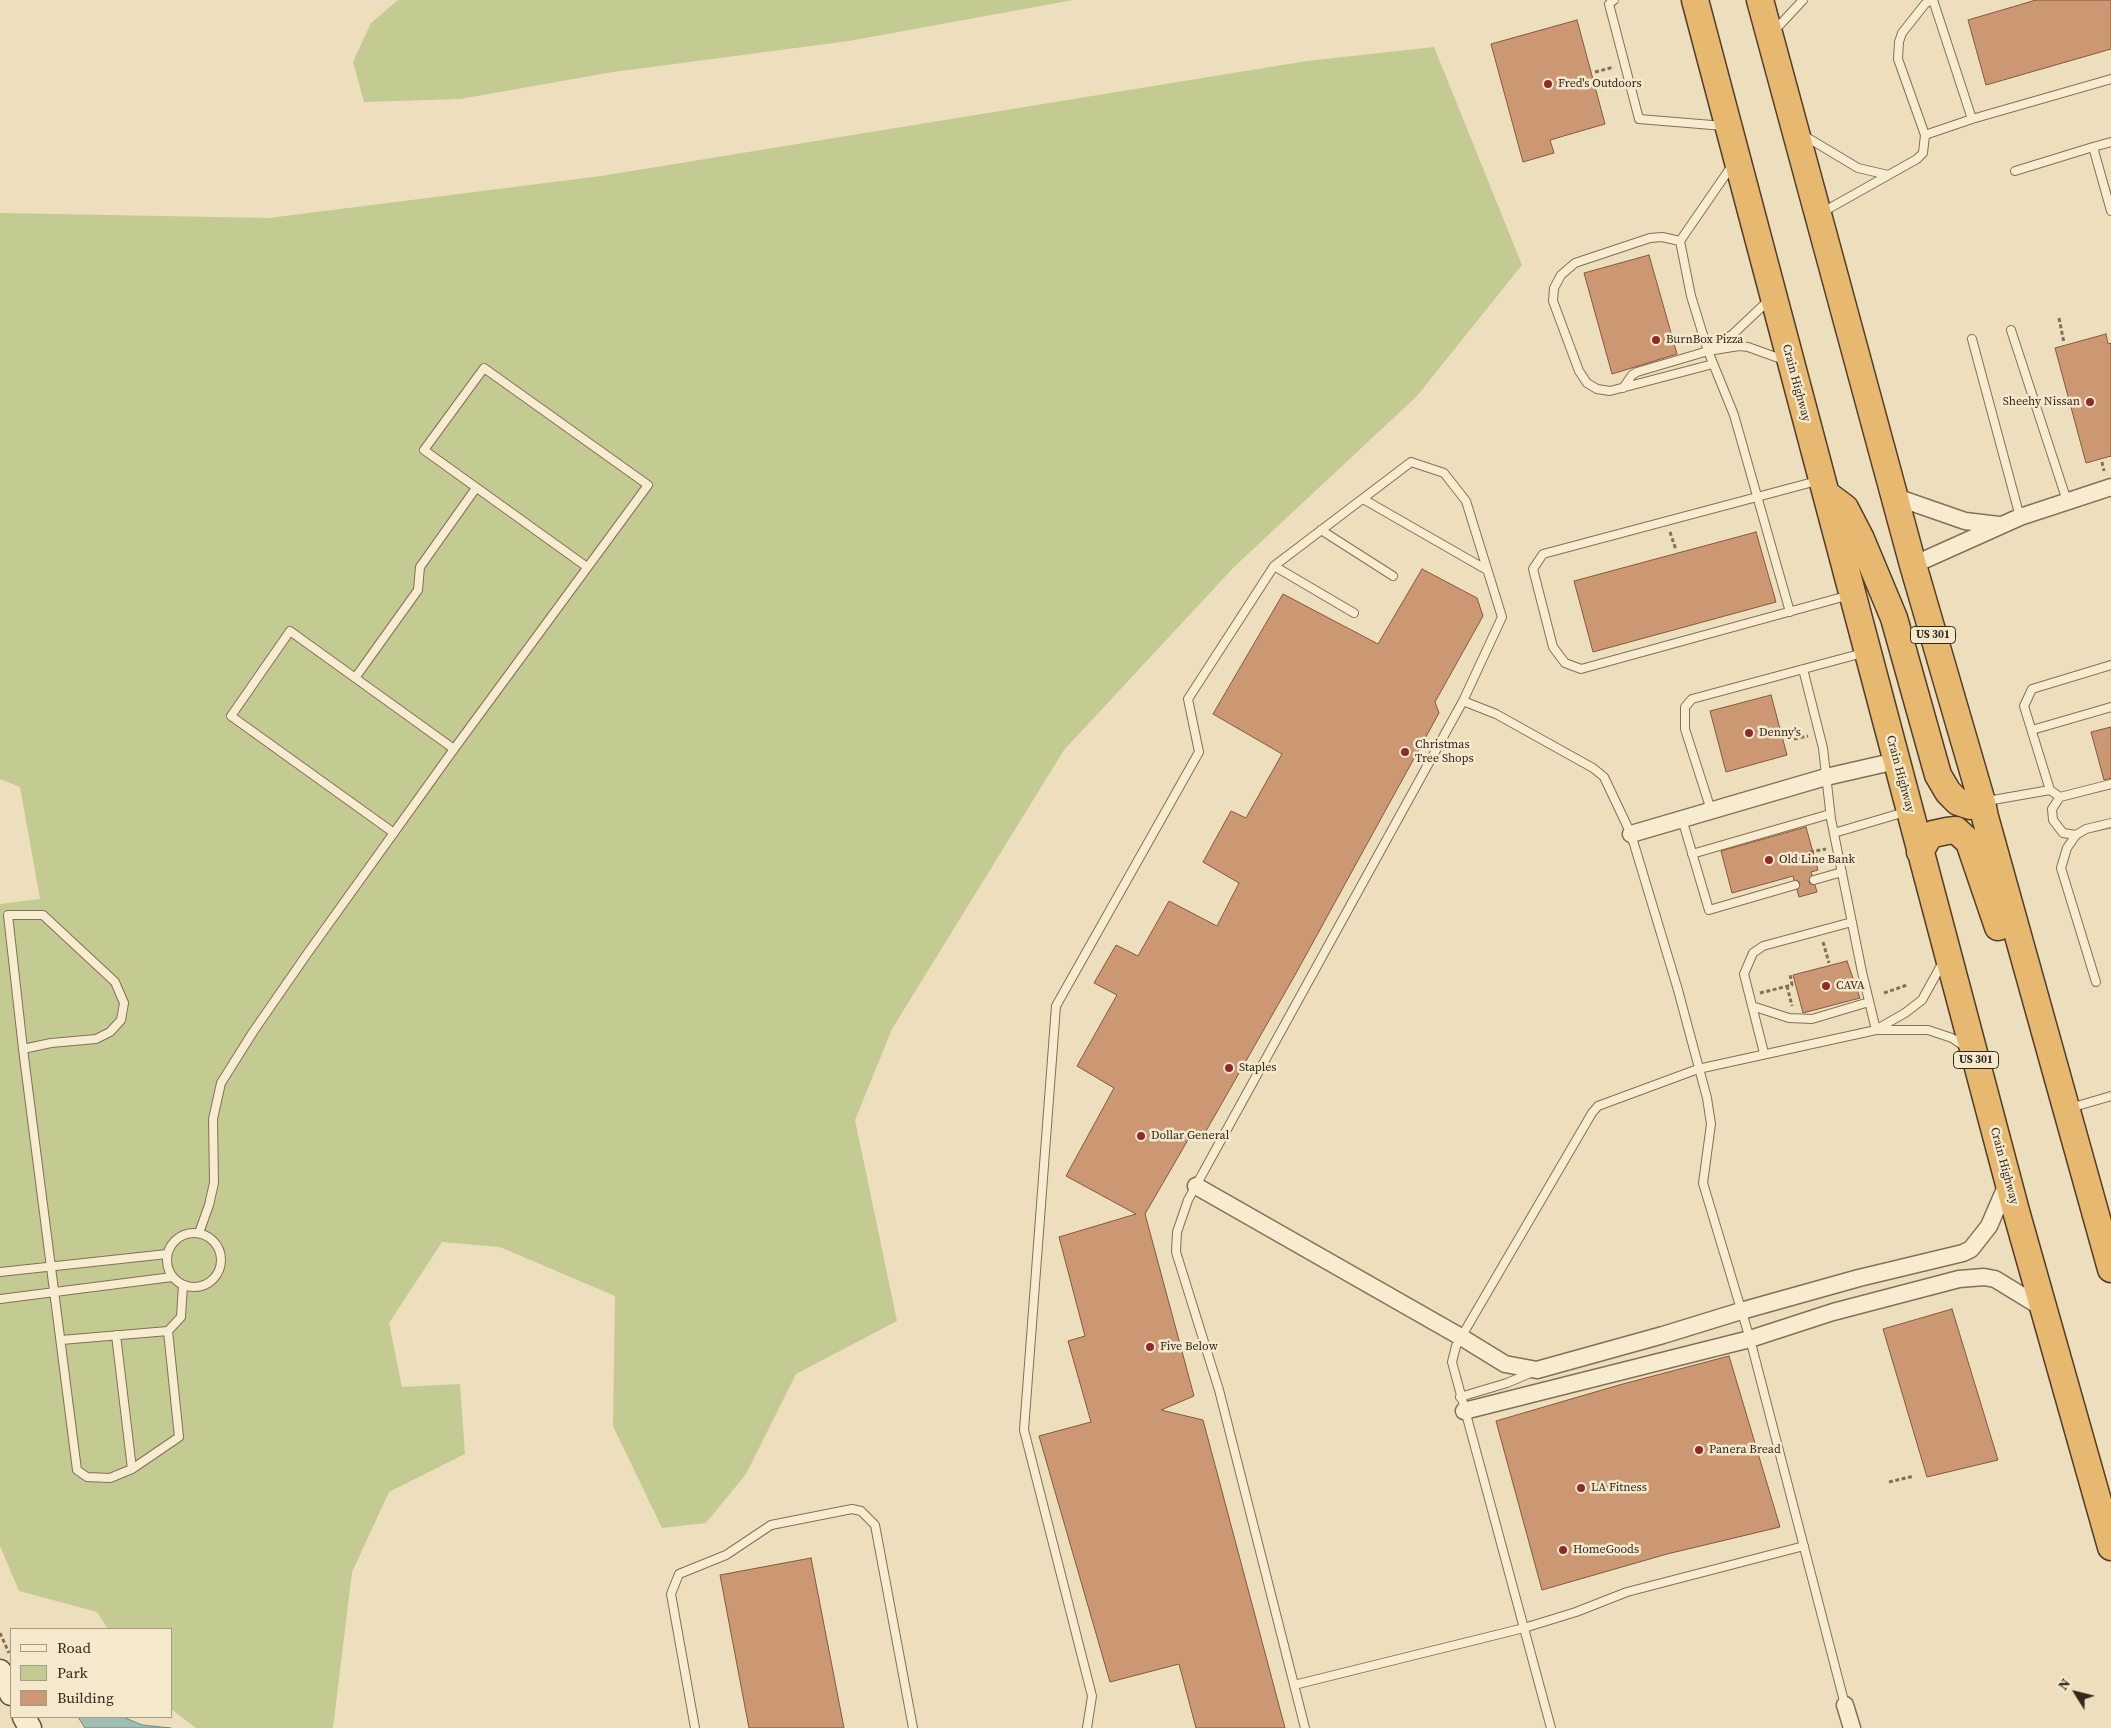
<!DOCTYPE html>
<style>
body{margin:0}
#map{position:relative;width:2111px;height:1728px;overflow:hidden;background:#eddfbd;font-family:"Source Serif 4",serif}
canvas{display:block}
.legend{position:absolute;left:10px;top:1628px;width:162px;height:90px;box-sizing:border-box;background:#f4e9cd;border:1px solid #a79b86;margin:0;padding:6px 9px;list-style:none;font-size:15px;color:#34271b}
.legend li{display:flex;align-items:center;gap:10px;height:25px}
.legend b{width:25px;border:1px solid #a79b86}
.north{position:absolute;left:2051px;top:1668px;width:50px;height:50px;-webkit-text-stroke:4px #f4e9cd;paint-order:stroke;rotate:306deg;font-size:14px;font-weight:700;line-height:20px;text-align:center;color:#34271b}
.north::after{content:'';display:block;margin:auto;width:18px;height:22px;background:#34271b;clip-path:polygon(50% 0,100% 100%,50% 72%,0 100%)}
</style>
<div id="map">
<canvas width="2111" height="1728"></canvas>
<ul class="legend">
<li><b style="height:6px;background:#f8ecd0"></b>Road</li>
<li><b style="height:14px;background:#c3ca92"></b>Park</li>
<li><b style="height:14px;background:#cb9873"></b>Building</li>
</ul>
<div class="north">N</div>
</div>
<script>
const context = document.querySelector('canvas').getContext('2d');
context.lineJoin = 'round';
function fillPath(path, color) { context.fillStyle = color; context.fill(path, 'evenodd'); }
const shape = rows => new Path2D(rows.map(r => 'M' + r).join(''));
function strokePath(path, color, width, dash) { context.strokeStyle = color; context.lineWidth = width; context.lineCap = dash ? 'butt' : 'round'; context.setLineDash(dash || []); context.stroke(path); }
function drawText(font, color, halo, rows, align = 'center') {
  context.font = font + ' "Source Serif 4",serif'; context.lineWidth = 5; context.setLineDash([]); context.textBaseline = 'middle'; context.strokeStyle = halo; context.fillStyle = color; for (const [text, x, y, turn = 0] of rows) {
    context.save(); context.translate(x, y); context.rotate((+turn || 0) * Math.PI / 180); context.textAlign = isNaN(turn) ? turn : align; if (halo) context.strokeText(text, 0, 0); context.fillText(text, 0, 0); context.restore();
  }
}
fillPath(shape([
 [398,0,1073,0,849,41,613,72,460,99,364,102,353,62,371,23],
 [1434,47,1522,265,1417,396,1234,567,1064,750,892,1029,855,1120,897,1321,796,1374,746,1474,706,1523,662,1528,613,1426,615,1296,500,1247,442,1242,389,1323,402,1387,460,1384,465,1454,389,1492,352,1572,333,1728,196,1728,171,1709,171,1629,108,1629,97,1612,19,1591,0,1546,0,904,40,899,20,787,0,779,0,213,269,218,601,176,1307,61]
]), '#c3ca92');
const water = shape([
 [78,1717,123,1717,142,1725,171,1728,85,1728,78,1717]
]);
fillPath(water, '#a1beb5');
strokePath(water, '#698b83', 1);
const building = shape([
 [2036,0,2111,0,2111,49,1986,85,1968,20,2036,0],
 [1577,20,1605,124,1550,140,1554,153,1523,162,1491,44,1577,20],
 [1649,255,1677,354,1612,374,1584,273,1649,255],
 [2106,334,2108,344,2111,343,2111,456,2086,463,2055,348,2106,334],
 [1756,532,1776,602,1593,652,1574,581,1756,532],
 [1422,569,1477,598,1483,616,1435,702,1439,713,1295,975,1202,1138,1192,1133,1145,1214,1194,1396,1161,1410,1203,1420,1285,1728,1196,1728,1179,1664,1110,1682,1039,1436,1091,1422,1068,1341,1085,1336,1059,1237,1136,1214,1066,1176,1114,1088,1077,1066,1117,995,1094,983,1116,945,1138,956,1169,901,1217,926,1239,883,1203,862,1231,811,1246,818,1282,754,1213,714,1283,594,1378,644,1422,569],
 [1771,695,1787,755,1726,772,1710,711,1771,695],
 [2111,727,2111,778,2104,780,2091,732,2111,727],
 [1806,827,1818,870,1811,872,1812,875,1809,881,1810,884,1815,885,1817,892,1799,897,1797,890,1800,884,1798,881,1794,880,1793,876,1732,893,1721,851,1806,827],
 [1847,961,1860,998,1803,1013,1793,975,1847,961],
 [1952,1309,1998,1460,1927,1477,1883,1329,1952,1309],
 [1729,1356,1780,1527,1667,1554,1542,1590,1496,1421,1619,1385,1729,1356],
 [811,1558,844,1728,749,1728,720,1575,811,1558]
]);
fillPath(building, '#cb9873');
strokePath(building, '#83593d', 1);
const service = shape([
 [1614,0,1609,4,1639,119,1724,126],
 [1933,0,1972,119],
 [1775,30,1803,0],
 [1803,135,1858,168,1888,175],
 [1925,135,1972,119,2111,79],
 [2111,142,2093,147,2111,211],
 [1733,164,1680,241,1691,296,1708,351,1734,415,1790,612],
 [2015,171,2093,147],
 [1821,213,1917,159,1923,153,1925,135,1898,59,1899,42,1902,33,1925,4,1931,0],
 [1680,241,1662,237,1650,238,1575,263,1561,275,1554,288,1553,301,1579,371,1587,383,1597,389,1610,391,1713,364],
 [2011,330,2067,501],
 [1972,339,2020,517],
 [1709,350,1733,334,1769,300],
 [1623,388,1632,375,1637,372,1708,351,1739,346,1748,347,1784,360],
 [1817,481,1543,554,1533,569,1553,647,1565,663,1581,669,1850,595],
 [1363,499,1487,570],
 [1321,530,1393,576],
 [1274,566,1354,613],
 [1803,669,1823,748,1831,819,1862,972,1876,1030],
 [355,678,418,590,420,567,476,488],
 [2032,730,2111,707],
 [2050,790,2060,797,2111,784],
 [2060,797,2052,809,2053,820,2063,833,2076,835],
 [1987,801,2050,790,2024,706,2032,689,2111,665],
 [1711,810,1685,729,1685,707,1692,699,1863,653],
 [1682,819,1709,910,1795,885],
 [394,833,231,716,290,631,454,749],
 [1834,833,1905,812],
 [1692,854,1830,814],
 [1814,880,1842,872],
 [2096,982,2061,868,2067,848,2076,835,2086,829,2111,823],
 [1752,1006,1789,1018,1812,1019,1869,1002],
 [1877,1029,1905,1013,1922,1000,1943,962],
 [23,1049,8,915,43,915,115,982,124,1003,121,1020,110,1032,96,1039,51,1043,23,1049,77,1470,87,1477,110,1478,132,1469,179,1437,168,1331,61,1340],
 [1764,1053,1744,974,1753,953,1763,946,1852,922],
 [2070,1108,2111,1096],
 '167 1260a27 27 0 1 1 54 0a27 27 0 1 1-54 0Z',
 [199,1233,209,1205,214,1183,213,1119,221,1083,253,1032,307,954,454,749,648,485,484,368,424,450,587,567],
 [0,1272,167,1254],
 [0,1299,172,1277],
 [168,1331,181,1317,183,1285],
 [116,1335,132,1469],
 [1460,1397,1507,1383,1533,1372],
 [1294,1685,1524,1628,1576,1612,1627,1592,1804,1546],
 [695,1728,671,1594,679,1574,726,1555,771,1525,852,1509,861,1511,875,1525,913,1728],
 [1087,1728,1092,1696,1024,1430,1056,1006,1199,752,1188,699,1274,566,1411,462,1444,473,1466,501,1502,617,1463,701],
 [1305,1728,1219,1390,1176,1252,1177,1232,1188,1200,1463,701,1496,714,1593,768,1604,777,1631,834,1678,990,1707,1098,1711,1124,1703,1183,1750,1339,1845,1705],
 [1551,1728,1452,1362,1456,1346,1592,1113,1598,1106,1698,1069,1876,1030,1928,1030,1952,1038,1964,1046]
]);
const minor = shape([
 [1896,497,1965,521,1999,525],
 [1913,565,2020,517,2111,487],
 [1631,834,1826,777,1896,761],
 [1196,1186,1461,1337,1505,1364,1537,1370,1663,1335,1741,1311,1859,1278,1963,1253,1971,1249,1989,1226,2008,1182],
 [1464,1411,1750,1339,1833,1312,1959,1279,1984,1277,1995,1279,2044,1309],
 [1845,1705,1852,1728]
]);
const secondary = shape([
 [0,1671,11,1694],
 [24,1717,30,1728]
]);
const trunk = shape([
 [1695,0,2016,1211,2111,1547],
 [1760,0,1913,565,1982,802,1985,817,2111,1269],
 [1829,496,1845,508,1861,539,1894,618,1938,775,1948,792,1958,802,1970,806,1982,802],
 [1920,852,1928,838,1933,834,1947,831,1956,830,1969,842,1998,927]
]);
strokePath(service, '#846f57', 10);
strokePath(minor, '#846f57', 19);
strokePath(secondary, '#66503a', 25);
strokePath(trunk, '#523d2b', 29);
strokePath(shape([
 [1595,72,1614,67],
 [2059,318,2064,343],
 [2102,462,2104,471],
 [1670,532,1676,550],
 [1794,739,1808,736],
 [1810,852,1826,849],
 [1823,942,1829,963],
 [1787,986,1792,1006],
 [1760,993,1792,985,1790,974],
 [1884,993,1907,985],
 [1889,1482,1914,1476],
 [0,1633,9,1653]
]), '#846f57', 3, [4, 2.5]);
strokePath(service, '#f8ecd0', 8);
strokePath(minor, '#f8ecd0', 16);
strokePath(secondary, '#f8ecd0', 22);
strokePath(trunk, '#e7b970', 26);
for (const [x, y, r, color] of [
 [1548,84,5,"#922828"],
 [1656,340,5,"#922828"],
 [2090,402,5,"#922828"],
 [1749,733,5,"#922828"],
 [1405,752,5,"#922828"],
 [1769,860,5,"#922828"],
 [1826,986,5,"#922828"],
 [1229,1068,5,"#922828"],
 [1141,1136,5,"#922828"],
 [1150,1347,5,"#922828"],
 [1699,1450,5,"#922828"],
 [1581,1488,5,"#922828"],
 [1563,1550,5,"#922828"]
]) { const dot = new Path2D(); dot.arc(x, y, r, 0, 2 * Math.PI); context.fillStyle = color; context.fill(dot); strokePath(dot, '#f4e9cd', 2); }
for (const [x, y, w] of [
 [1933,635,45],
 [1976,1060,45]
]) { const box = new Path2D(); box.roundRect(x - w / 2, y - 8.5, w, 17, 4); context.fillStyle = '#f4e9cd'; context.fill(box); strokePath(box, '#34271b', 1); }
drawText('bold 11px', '#34271b', null, [
 ["US 301",1933,635],
 ["US 301",1976,1060]
]);
drawText('12px', '#34271b', '#f4e9cd', [
 ["Fred's Outdoors",1558,84],
 ["BurnBox Pizza",1666,340],
 ["Sheehy Nissan",2080,402,"right"],
 ["Denny's",1759,733],
 ["Christmas",1415,745],
 ["Tree Shops",1415,759],
 ["Old Line Bank",1779,860],
 ["CAVA",1836,986],
 ["Staples",1239,1068],
 ["Dollar General",1151,1136],
 ["Five Below",1160,1347],
 ["Panera Bread",1709,1450],
 ["LA Fitness",1591,1488],
 ["HomeGoods",1573,1550]
], 'left');
drawText('12px', '#34271b', '#f4e9cd', [
 ["Crain Highway",1796,383,75],
 ["Crain Highway",1900,774,75],
 ["Crain Highway",2004,1166,75]
]);
</script>
